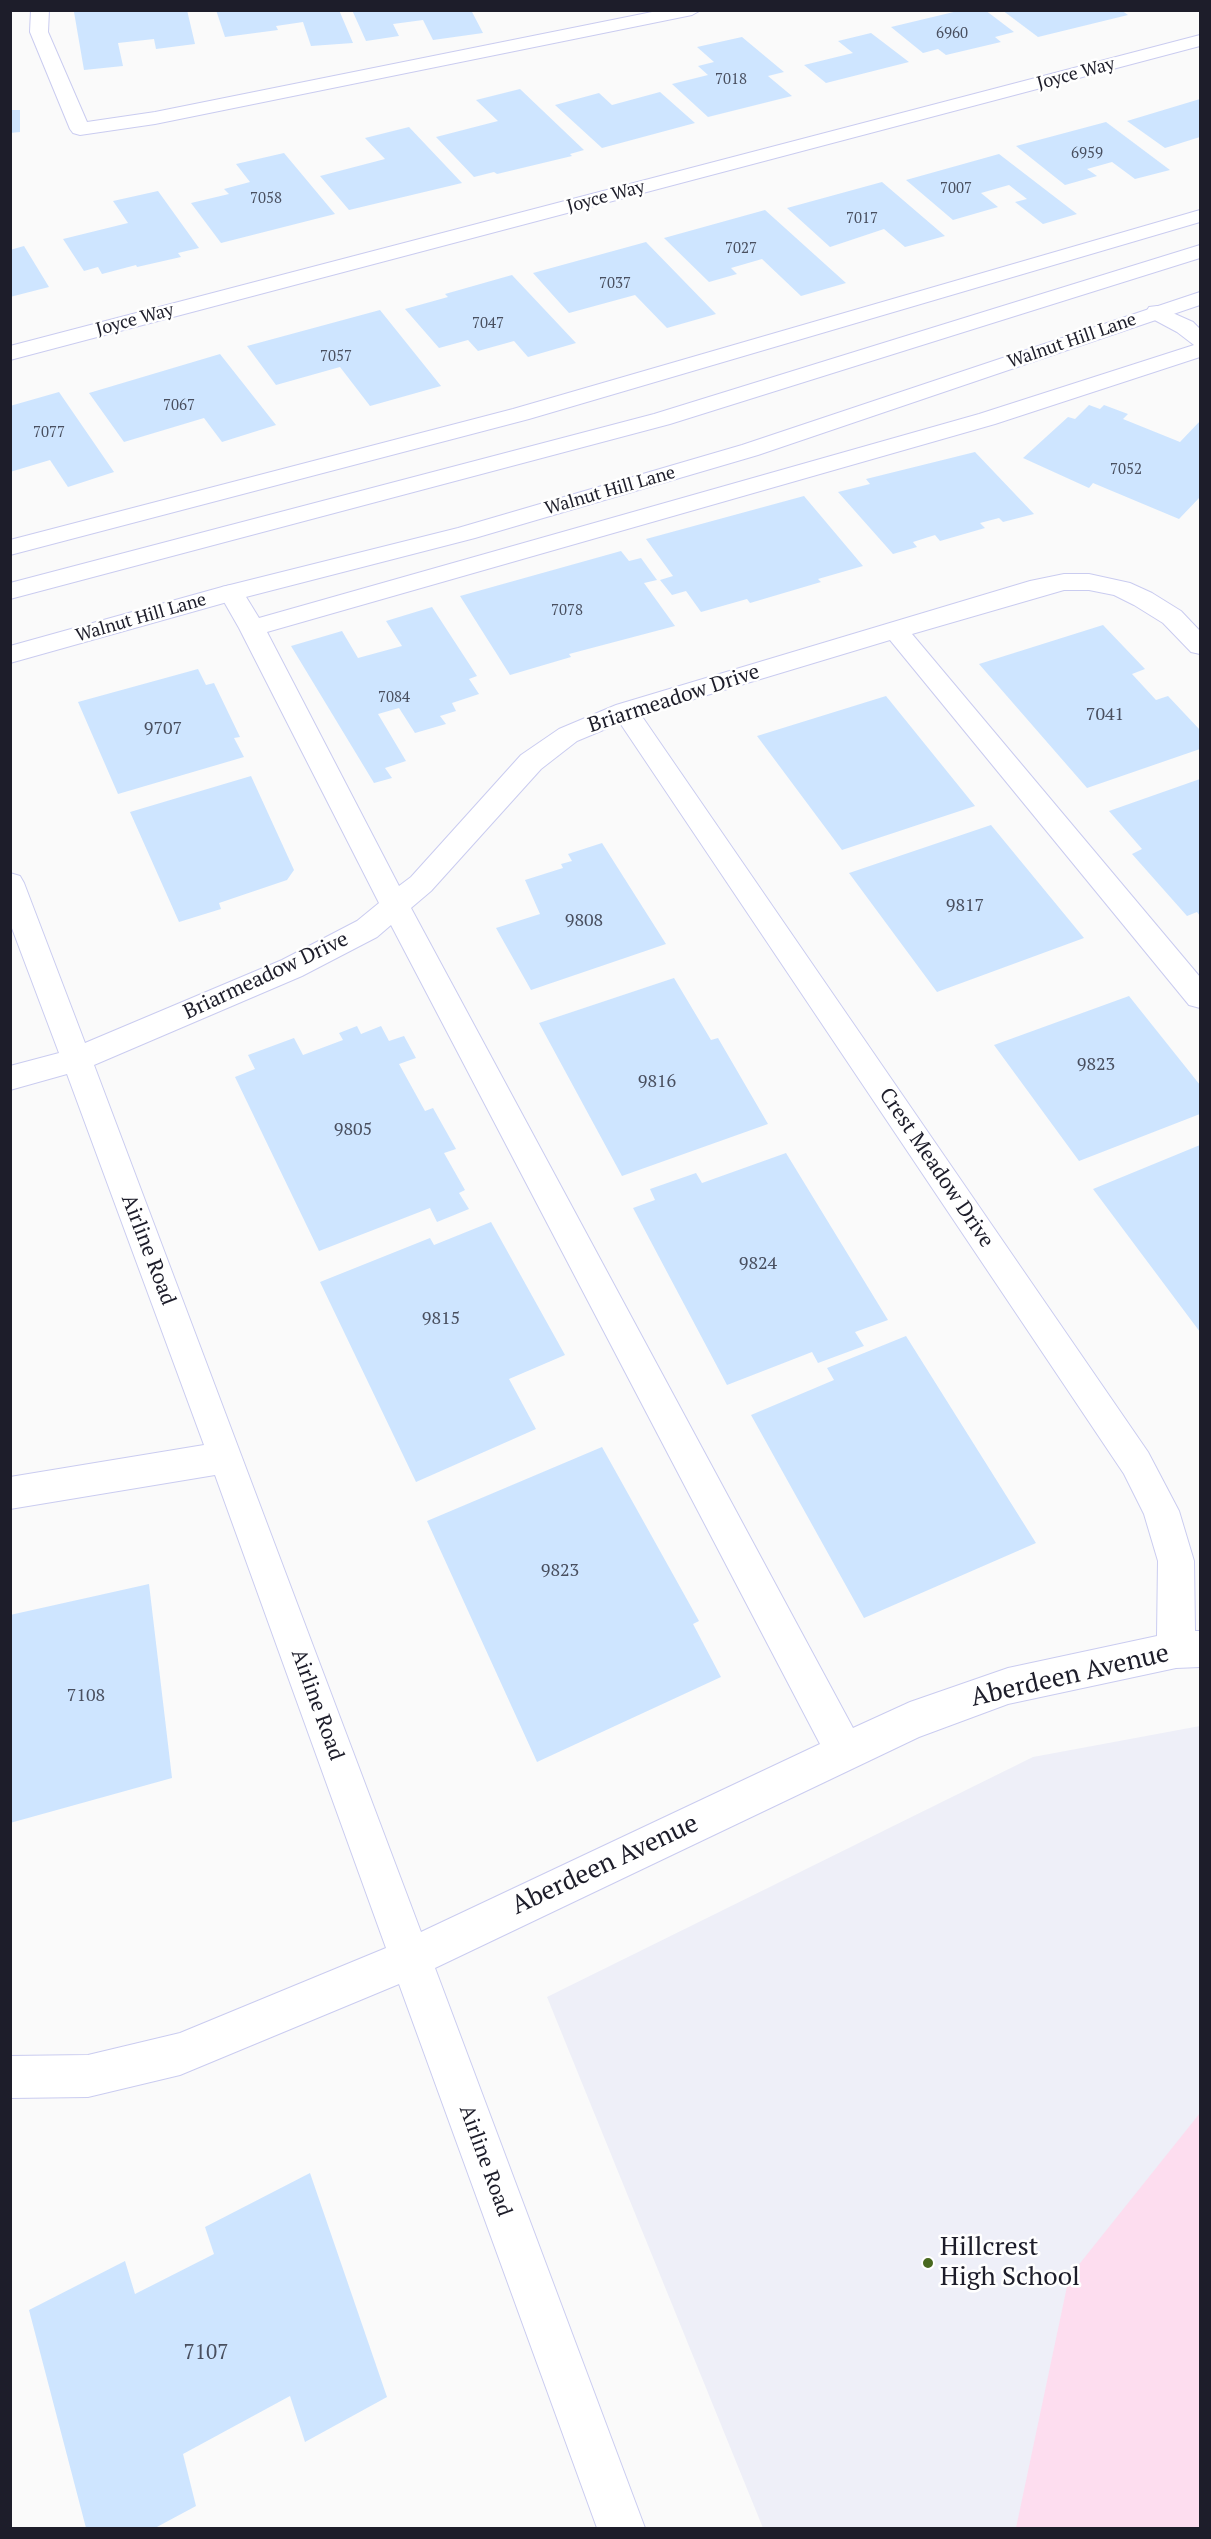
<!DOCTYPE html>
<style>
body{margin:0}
#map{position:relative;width:1211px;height:2539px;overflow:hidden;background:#fafafa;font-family:"PT Serif",serif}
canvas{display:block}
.frame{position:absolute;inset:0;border:12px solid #1d1d2a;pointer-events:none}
</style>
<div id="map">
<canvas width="1211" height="2539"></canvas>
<div class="frame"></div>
</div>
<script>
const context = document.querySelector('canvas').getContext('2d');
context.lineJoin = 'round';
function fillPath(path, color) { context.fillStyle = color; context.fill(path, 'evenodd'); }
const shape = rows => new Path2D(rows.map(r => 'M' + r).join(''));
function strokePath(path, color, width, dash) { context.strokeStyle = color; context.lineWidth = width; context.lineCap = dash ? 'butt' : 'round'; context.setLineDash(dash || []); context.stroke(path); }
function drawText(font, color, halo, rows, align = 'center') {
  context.font = font + ' "PT Serif",serif'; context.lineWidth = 5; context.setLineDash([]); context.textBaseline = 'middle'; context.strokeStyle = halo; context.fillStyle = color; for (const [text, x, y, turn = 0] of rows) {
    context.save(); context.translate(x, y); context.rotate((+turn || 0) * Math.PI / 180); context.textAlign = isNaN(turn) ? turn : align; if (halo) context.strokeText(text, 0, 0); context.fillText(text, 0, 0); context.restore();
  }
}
fillPath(shape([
 [1200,1726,1200,2528,763,2528,547,1997,1033,1757]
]), '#eeeff8');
fillPath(shape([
 [1200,2113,1200,2528,1016,2528,1069,2277]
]), '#fdddef');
fillPath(shape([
 [92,10,187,10,195,44,156,49,154,39,118,43,123,66,84,70,74,12],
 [216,10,339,10,353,43,311,46,303,22,276,26,278,30,225,37],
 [352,10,471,10,483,33,433,40,423,20,393,24,399,36,366,41],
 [962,10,985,10,1014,32,995,37,1001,42,946,55,938,49,923,53,891,27],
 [1002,10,1121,10,1128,15,1038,37],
 [871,33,909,62,826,83,804,65,853,53,838,41],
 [742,37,784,72,768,76,792,96,708,117,672,84,708,75,698,66,714,62,697,47],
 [520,89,584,150,570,154,572,156,497,174,494,172,474,177,436,137,498,121,476,100],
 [660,92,695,123,602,148,555,105,599,93,612,105],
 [1200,99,1200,137,1165,148,1127,121],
 [10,110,20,110,20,132,10,133],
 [1106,122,1170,170,1135,179,1112,162,1087,169,1097,176,1065,185,1016,146],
 [409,127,462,183,349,210,320,176,385,159,365,138],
 [284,153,335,214,221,243,191,203,229,194,224,189,250,182,236,164],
 [999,154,1077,214,1043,224,1015,202,1027,199,1009,185,981,193,998,207,953,220,906,180],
 [882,182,945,236,905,247,884,229,830,247,787,208],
 [158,191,199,248,178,253,181,257,137,267,136,265,102,274,98,267,84,271,63,239,128,223,113,201],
 [765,210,846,283,801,296,762,259,731,268,737,274,709,282,664,238],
 [646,242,716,314,667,328,635,295,569,313,533,273],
 [24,246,49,287,10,297,10,250],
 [512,275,576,343,528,357,514,341,478,351,468,340,439,348,405,309,448,297,445,294],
 [380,310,441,386,370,406,340,367,276,385,247,346],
 [220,354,276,425,222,442,204,418,124,442,89,393],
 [59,392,114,472,68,487,50,460,10,472,10,406],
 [1089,405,1100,409,1104,405,1128,414,1123,419,1180,442,1200,421,1200,497,1179,519,1093,483,1089,488,1023,458,1068,417,1075,419],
 [975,452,1034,514,1003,522,999,518,980,523,985,528,940,541,935,535,913,542,917,547,893,554,838,492,870,484,866,479],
 [804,496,863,566,818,579,821,582,750,603,747,599,701,612,686,591,672,595,660,580,673,576,646,539],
 [621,551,629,561,641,558,657,580,644,583,675,626,569,654,571,657,510,675,460,596],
 [432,607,477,676,469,679,479,694,452,703,456,711,440,716,446,724,415,733,399,708,378,714,406,761,385,768,392,778,374,783,291,646,342,631,358,658,402,646,386,621],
 [1103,625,1145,669,1132,674,1156,700,1168,696,1200,730,1200,749,1087,788,979,664],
 [198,669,206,685,214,683,240,737,234,738,244,757,118,794,78,702],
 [886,696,975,806,842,850,757,736],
 [251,776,294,870,287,880,219,903,221,909,179,922,130,812],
 [1200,779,1200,916,1197,912,1187,916,1132,854,1142,849,1109,811],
 [991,825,1084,938,937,992,849,873],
 [602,843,666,944,531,990,496,928,540,914,525,880,563,868,561,864,572,861,568,854],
 [674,978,711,1040,718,1038,768,1124,622,1176,539,1023],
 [1129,996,1200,1085,1200,1114,1079,1161,994,1045],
 [357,1026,361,1034,381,1026,389,1041,404,1036,416,1058,399,1064,425,1111,433,1108,456,1149,444,1153,465,1190,459,1193,469,1209,437,1222,430,1208,319,1251,235,1077,255,1069,248,1055,294,1038,303,1055,343,1040,339,1033],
 [1200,1145,1200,1332,1093,1189],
 [786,1153,888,1320,855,1332,864,1346,818,1363,812,1352,727,1385,633,1208,655,1200,650,1189,696,1173,702,1183],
 [491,1222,565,1355,509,1379,536,1429,416,1482,320,1282,430,1238,434,1245],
 [906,1336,1036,1543,864,1618,751,1415,834,1380,827,1368],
 [602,1447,699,1621,693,1624,721,1677,537,1762,427,1521],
 [149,1584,172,1778,10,1823,10,1615],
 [310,2173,387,2397,305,2442,290,2396,183,2454,196,2506,155,2528,86,2528,29,2310,125,2261,135,2294,214,2254,205,2227]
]), '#cee5ff');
const minor = shape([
 [31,10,49,10,48,32,87,122,155,112,662,10,701,10,692,15,155,124,80,135,73,133,70,129,30,32,31,10],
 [1200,35,1200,46,10,360,10,346,1200,35],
 [1200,210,1200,222,529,419,10,555,10,540,513,409,1200,210],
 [1157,306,1193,322,1200,329,1200,357,995,424,267,632,399,886,411,877,521,755,559,729,616,705,1030,581,1064,574,1089,574,1130,583,1152,593,1181,611,1200,631,1200,654,1191,652,1163,623,1134,605,1114,595,1089,590,1064,590,912,634,1200,977,1200,1008,1189,1005,890,640,641,715,1148,1452,1179,1511,1194,1561,1195,1631,1200,1631,1200,1667,1176,1668,1008,1704,919,1737,435,1968,645,2528,597,2528,399,1984,180,2075,88,2097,10,2098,10,2056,88,2055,180,2033,386,1948,215,1475,10,1509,10,1477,204,1445,67,1074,10,1090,10,1066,59,1053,10,923,10,873,20,876,24,883,85,1043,282,960,357,921,379,903,239,628,219,593,222,587,231,585,240,587,259,618,979,414,1194,345,1177,332,1149,317,1146,312,1149,307,1157,306],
 [620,723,1124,1474,1144,1514,1158,1561,1157,1636,1008,1668,910,1702,853,1728,411,908,431,891,541,769,577,741,620,723],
 [391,925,820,1744,421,1932,94,1065,302,976,377,937,391,925]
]);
const major = shape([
 [1200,245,1200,258,670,424,10,599,10,583,654,414,1200,245],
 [1200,292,1200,305,758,455,475,538,238,599,10,663,10,646,222,587,458,528,742,445,1200,292]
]);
strokePath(minor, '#caccf0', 2);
strokePath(major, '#caccf0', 2);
fillPath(minor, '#fff');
fillPath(major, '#fff');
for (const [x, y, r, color] of [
 [928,2263,6,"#49691f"]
]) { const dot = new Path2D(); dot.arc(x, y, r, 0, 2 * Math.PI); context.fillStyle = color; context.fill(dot); strokePath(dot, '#fff', 2); }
drawText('15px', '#494f5f', null, [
 ["6960",952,34],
 ["7018",731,80],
 ["6959",1087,154],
 ["7007",956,189],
 ["7058",266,199],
 ["7017",862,219],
 ["7027",741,249],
 ["7037",615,284],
 ["7047",488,324],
 ["7057",336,357],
 ["7067",179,406],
 ["7077",49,433],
 ["7052",1126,470],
 ["7078",567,611],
 ["7084",394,698]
]);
drawText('18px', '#1d1d2a', '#fff', [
 ["Joyce Way",1076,74,-15],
 ["Joyce Way",606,197,-15],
 ["Joyce Way",135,320,-15],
 ["Walnut Hill Lane",1072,341,-19],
 ["Walnut Hill Lane",610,491,-16],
 ["Walnut Hill Lane",141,618,-16]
]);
drawText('18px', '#494f5f', null, [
 ["7041",1105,715],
 ["9707",163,729],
 ["9817",965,906],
 ["9808",584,921],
 ["9823",1096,1065],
 ["9816",657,1082],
 ["9805",353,1130],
 ["9824",758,1264],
 ["9815",441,1319],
 ["9823",560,1571],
 ["7108",86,1696]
]);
drawText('21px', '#1d1d2a', '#fff', [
 ["Briarmeadow Drive",674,699,-18],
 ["Briarmeadow Drive",266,976,-25],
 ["Crest Meadow Drive",936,1168,56],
 ["Airline Road",148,1250,69],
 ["Airline Road",317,1705,70],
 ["Airline Road",485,2161,70]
]);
drawText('21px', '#494f5f', null, [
 ["7107",206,2353]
]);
drawText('26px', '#1d1d2a', '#fff', [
 ["Aberdeen Avenue",1070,1676,-13],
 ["Aberdeen Avenue",605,1865,-25]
]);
drawText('26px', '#1d1d2a', '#fff', [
 ["Hillcrest",940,2248],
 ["High School",940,2278]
], 'left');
</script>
